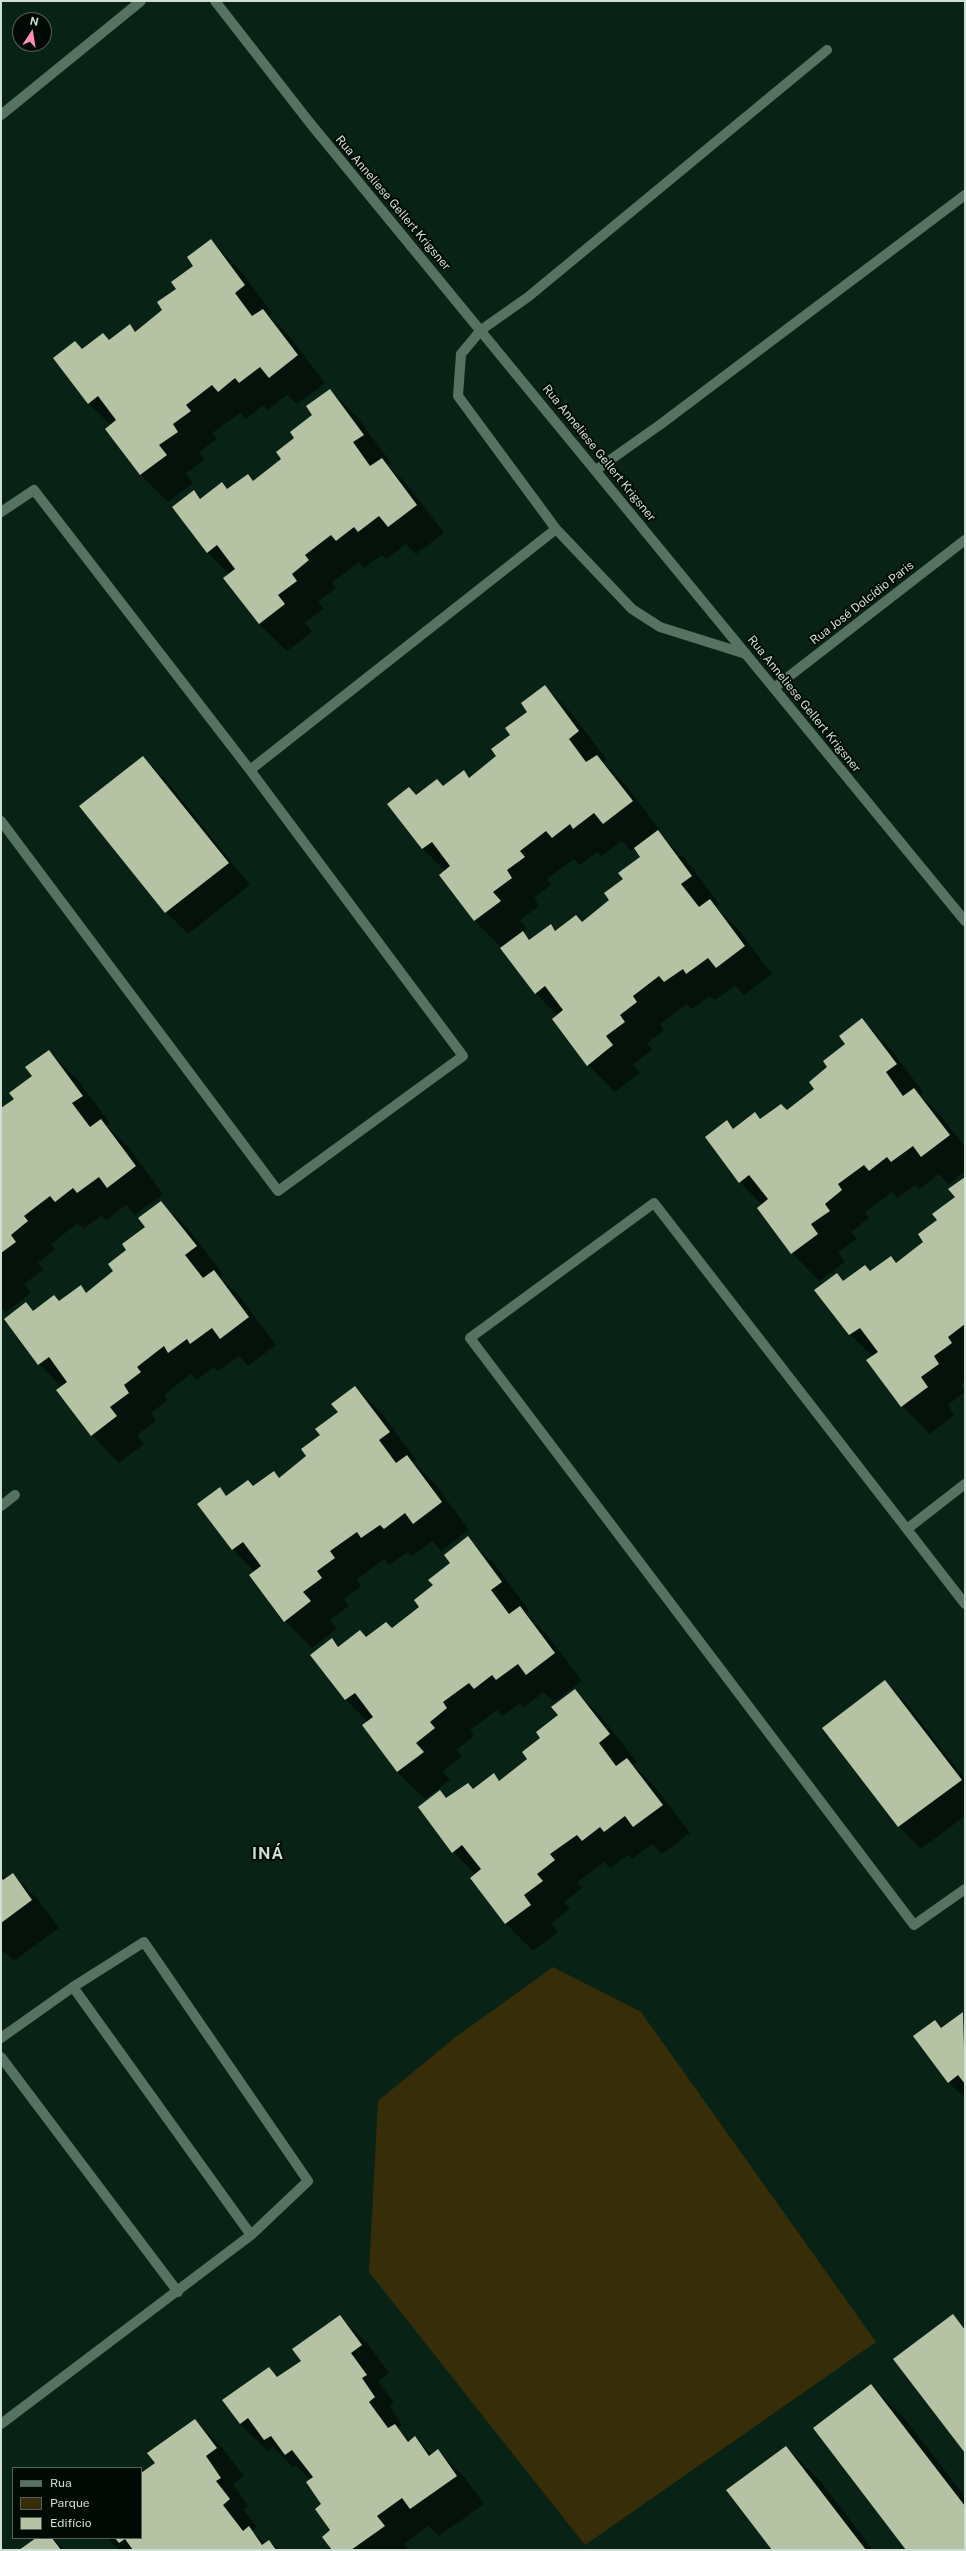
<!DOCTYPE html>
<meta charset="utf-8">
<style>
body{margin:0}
#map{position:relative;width:966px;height:2551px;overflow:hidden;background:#082315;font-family:"Public Sans",sans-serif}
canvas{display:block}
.frame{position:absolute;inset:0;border:2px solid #d0dfd5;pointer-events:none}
.legend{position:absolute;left:12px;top:2467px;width:130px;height:72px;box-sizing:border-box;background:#020a05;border:1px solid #545f58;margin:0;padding:5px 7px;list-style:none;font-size:12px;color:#d0dfd5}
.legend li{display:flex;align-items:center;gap:8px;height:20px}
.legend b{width:20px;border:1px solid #545f58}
.north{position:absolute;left:12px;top:12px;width:40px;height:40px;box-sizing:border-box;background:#020a05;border:1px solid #545f58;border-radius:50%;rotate:12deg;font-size:11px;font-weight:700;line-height:16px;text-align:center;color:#d0dfd5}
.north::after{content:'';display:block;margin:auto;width:14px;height:18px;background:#ff8eb9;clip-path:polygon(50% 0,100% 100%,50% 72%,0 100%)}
</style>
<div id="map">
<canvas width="966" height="2551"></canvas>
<div class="frame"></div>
<ul class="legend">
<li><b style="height:5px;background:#567260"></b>Rua</li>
<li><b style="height:11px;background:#372d09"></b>Parque</li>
<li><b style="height:11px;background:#b6c2a4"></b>Edifício</li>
</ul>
<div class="north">N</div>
</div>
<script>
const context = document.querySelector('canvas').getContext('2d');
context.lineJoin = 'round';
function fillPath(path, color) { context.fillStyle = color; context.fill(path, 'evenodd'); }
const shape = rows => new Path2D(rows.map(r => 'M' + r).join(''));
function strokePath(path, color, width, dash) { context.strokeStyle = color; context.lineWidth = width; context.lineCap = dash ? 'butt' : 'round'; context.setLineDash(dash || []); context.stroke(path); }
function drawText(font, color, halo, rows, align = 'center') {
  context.font = font + ' "Public Sans",sans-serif'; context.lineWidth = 4; context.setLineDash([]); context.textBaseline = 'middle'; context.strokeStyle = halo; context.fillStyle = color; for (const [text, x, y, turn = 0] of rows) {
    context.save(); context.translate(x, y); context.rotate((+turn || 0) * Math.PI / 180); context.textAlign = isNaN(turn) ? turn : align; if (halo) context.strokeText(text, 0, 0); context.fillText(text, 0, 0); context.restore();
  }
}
fillPath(shape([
 [553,1967,641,2012,876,2342,585,2545,369,2272,378,2101,453,2039]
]), '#372d09');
fillPath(shape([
 [211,241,238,268,272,313,269,316,290,337,325,383,297,404,287,395,267,410,263,405,246,419,240,413,212,433,217,439,199,452,205,460,186,473,193,483,168,502,140,474,111,425,88,403,75,342,83,350,110,341,130,326,136,332,163,310],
 [330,390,357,417,391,463,388,465,409,487,444,533,416,554,406,544,386,559,382,555,364,568,359,562,332,583,336,588,318,602,324,609,305,622,312,632,287,651,259,624,230,575,207,552,194,491,202,499,222,484,228,490,248,475,254,481,282,459],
 [545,686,572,714,606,759,603,762,624,783,659,829,657,831,685,859,719,904,715,906,737,928,772,974,744,995,735,986,715,1000,710,996,692,1009,687,1004,660,1024,664,1030,647,1043,652,1050,633,1064,640,1073,615,1092,588,1065,558,1016,536,994,502,948,474,920,445,871,423,849,389,804,417,796,437,780,444,787,464,772,470,778,497,756],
 [622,841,631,851,635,848,642,857,610,900,583,923,576,916,557,931,550,925,530,940,522,933,527,929,520,920,539,906,534,898,551,885,547,879,574,859,580,865,597,852,601,856],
 [143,757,165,779,250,885,188,934,166,912,81,806],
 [862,1020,889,1047,923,1092,920,1095,942,1117,965,1147,965,1171,949,1184,939,1174,919,1189,915,1185,897,1198,892,1192,865,1212,869,1218,851,1232,857,1239,838,1252,845,1262,819,1281,792,1253,762,1205,740,1182,727,1121,735,1129,755,1113,761,1119,787,1111,815,1089],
 [49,1051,76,1078,110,1123,107,1126,129,1148,163,1194,135,1215,126,1205,106,1220,101,1216,83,1229,78,1223,51,1244,55,1249,38,1263,43,1270,24,1284,31,1293,6,1312,1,1307,1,1109,15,1099],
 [965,1178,965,1381,961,1384,965,1392,948,1405,954,1415,930,1434,902,1406,868,1360,873,1357,850,1334,816,1290,837,1274,844,1282,871,1272,891,1258,897,1264,925,1242,956,1198],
 [161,1202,189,1230,223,1274,220,1277,241,1298,276,1345,248,1366,239,1356,218,1371,214,1367,197,1380,191,1374,164,1395,168,1400,151,1413,156,1421,137,1435,144,1444,119,1463,92,1435,62,1387,39,1364,26,1304,33,1311,60,1302,80,1287,87,1293,114,1272],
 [355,1387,383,1415,416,1460,413,1462,435,1484,469,1530,441,1551,432,1541,412,1556,407,1552,390,1565,384,1559,357,1579,361,1586,344,1599,349,1606,330,1620,337,1629,312,1648,285,1621,255,1572,233,1550,199,1504,220,1489,227,1496,253,1487,274,1472,280,1479,308,1456],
 [468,1538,495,1565,529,1610,526,1613,547,1635,582,1681,554,1702,544,1692,524,1707,520,1703,502,1716,497,1710,470,1730,474,1736,456,1750,462,1756,443,1771,450,1780,425,1799,397,1772,368,1722,346,1700,312,1655,332,1639,340,1647,393,1629,420,1607],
 [885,1681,907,1704,965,1779,965,1816,921,1849,899,1827,823,1728],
 [575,1690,602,1718,637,1762,633,1765,655,1787,690,1833,662,1854,652,1844,632,1859,628,1855,610,1868,604,1862,577,1882,582,1888,564,1902,570,1909,551,1923,558,1932,533,1951,505,1923,476,1875,453,1852,440,1792,447,1799,474,1790,494,1775,500,1781,528,1759],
 [1,1874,6,1879,13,1874,40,1902,59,1928,14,1961,3,1951,1,1952],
 [963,2013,965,2015,965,2098,948,2082,935,2021,943,2029],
 [340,2317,368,2344,389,2373,378,2381,394,2403,389,2406,402,2425,397,2428,410,2441,415,2438,432,2455,438,2450,465,2478,484,2504,439,2536,428,2526,404,2544,409,2550,333,2550,332,2531,311,2480,296,2465,293,2467,273,2447,268,2451,240,2424,269,2368,278,2377,302,2361],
 [871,2385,906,2420,965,2497,965,2550,908,2550],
 [195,2420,222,2448,244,2476,233,2484,248,2506,243,2509,257,2527,252,2531,265,2544,269,2541,278,2550,119,2550,107,2538,141,2538,141,2475,156,2463],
 [786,2447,821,2482,873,2550,773,2550],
 [38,2538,53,2538,65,2550,21,2550]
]), '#0007');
fillPath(shape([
 [211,239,245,285,235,293,252,316,263,309,298,355,269,378,260,367,239,383,235,378,218,392,212,385,186,405,191,411,173,424,178,432,159,445,167,455,140,475,105,429,116,420,98,396,88,404,53,358,75,341,82,349,103,333,109,340,130,324,135,332,162,310,157,302,176,289,171,282,193,266,187,257],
 [330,389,364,435,353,442,370,466,382,458,417,505,388,527,379,516,358,532,354,527,336,541,331,535,305,555,309,560,292,574,297,581,278,595,285,604,259,624,223,578,235,569,217,545,207,553,172,507,194,490,200,499,222,482,227,489,248,474,253,481,281,459,276,452,294,438,290,432,312,415,306,406],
 [545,685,579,731,569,739,586,762,597,755,633,801,603,824,594,813,573,829,570,824,552,838,546,831,520,851,525,857,507,870,512,878,493,892,501,901,474,921,439,875,450,866,432,842,422,849,387,804,409,787,416,795,437,779,443,786,464,770,469,778,496,756,491,749,510,735,505,728,527,712,521,703],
 [143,756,229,863,165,913,79,806],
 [658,830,692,876,681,884,699,907,710,899,745,946,716,968,708,958,686,974,683,969,664,982,659,976,633,996,637,1002,620,1015,625,1022,606,1036,613,1045,587,1066,552,1019,563,1010,545,986,535,994,500,948,523,931,529,940,551,924,555,931,576,915,582,922,609,900,604,893,623,879,618,873,640,857,634,848],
 [862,1018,897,1064,886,1072,903,1096,914,1088,950,1135,921,1157,913,1146,891,1162,887,1157,869,1171,864,1165,838,1184,842,1190,825,1204,830,1211,811,1224,818,1234,791,1254,757,1208,768,1199,749,1175,739,1183,705,1137,727,1120,733,1129,755,1112,760,1119,781,1104,787,1110,814,1089,809,1082,827,1067,823,1061,845,1044,839,1036],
 [49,1050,83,1096,72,1103,90,1127,101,1119,136,1166,107,1188,99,1177,77,1193,73,1188,55,1202,50,1196,24,1216,28,1221,11,1235,16,1242,1,1253,1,1108,14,1099,9,1093,32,1076,25,1067],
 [965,1177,965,1324,948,1337,952,1343,934,1356,939,1364,921,1377,928,1387,901,1407,866,1360,878,1352,860,1328,849,1335,814,1290,837,1273,843,1281,865,1265,870,1271,891,1256,896,1263,923,1242,918,1234,937,1220,932,1214,955,1197,948,1189],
 [161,1201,197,1246,185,1255,203,1278,214,1270,249,1317,220,1339,212,1328,190,1344,187,1339,168,1353,164,1346,137,1367,141,1372,124,1385,129,1393,110,1407,117,1416,91,1436,56,1390,67,1382,49,1357,38,1365,4,1319,26,1302,33,1311,54,1295,59,1301,81,1285,86,1293,113,1271,108,1264,126,1250,122,1244,145,1227,138,1218],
 [355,1386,390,1432,379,1440,396,1463,407,1455,442,1502,413,1524,405,1513,384,1529,380,1525,361,1538,357,1532,330,1551,335,1558,317,1571,322,1578,303,1592,311,1601,284,1622,249,1575,261,1566,243,1542,232,1550,197,1504,220,1487,226,1496,248,1480,253,1486,274,1471,279,1478,306,1456,301,1449,320,1435,315,1429,338,1412,331,1404],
 [468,1536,502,1582,491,1590,509,1614,520,1606,555,1653,526,1675,518,1664,496,1680,492,1675,474,1689,469,1683,443,1702,447,1708,430,1722,435,1728,416,1743,424,1752,397,1772,362,1725,373,1717,355,1693,345,1700,310,1655,332,1638,338,1647,360,1630,366,1637,386,1622,392,1628,419,1607,414,1600,433,1585,428,1580,450,1563,444,1555],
 [885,1680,962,1780,898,1827,822,1728],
 [575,1689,610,1734,599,1743,616,1766,627,1758,663,1805,633,1827,625,1816,604,1832,600,1827,582,1841,577,1835,550,1854,555,1860,537,1874,543,1881,524,1895,531,1905,505,1924,470,1878,481,1869,462,1845,452,1853,418,1807,440,1790,446,1798,468,1783,473,1789,494,1773,499,1781,527,1759,522,1752,540,1738,536,1732,558,1715,551,1707],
 [13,1873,32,1900,1,1923,1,1877,3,1880],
 [963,2012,965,2084,958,2075,948,2083,913,2036,935,2020,941,2028],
 [953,2314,965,2330,965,2453,893,2359],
 [340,2315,362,2345,351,2353,367,2375,362,2378,375,2397,369,2402,388,2428,395,2424,408,2442,415,2436,429,2456,438,2449,457,2476,410,2509,402,2498,377,2516,385,2526,351,2550,332,2550,322,2537,330,2530,315,2509,321,2504,306,2482,313,2477,292,2450,285,2455,271,2436,264,2440,248,2418,240,2424,222,2400,269,2367,277,2377,301,2361,292,2349],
 [871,2384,965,2506,965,2550,906,2550,813,2428],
 [195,2419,217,2448,206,2456,221,2478,216,2481,230,2499,223,2505,243,2531,249,2526,262,2545,269,2540,276,2550,133,2550,125,2539,119,2543,115,2538,141,2538,141,2473,155,2463,147,2453],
 [786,2446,866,2550,772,2550,726,2490],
 [36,2538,52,2538,61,2550,19,2550]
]), '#b6c2a4');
strokePath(shape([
 [596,470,661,424,965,195],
 [1,512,34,490,250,770,463,1056,278,1191,1,821],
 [746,654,660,627,632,609,556,529,458,396,461,354,481,330,528,297,827,50],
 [250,770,556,529],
 [1,1506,15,1495],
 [907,1529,965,1484],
 [965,1604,654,1203,470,1338,914,1925,965,1889],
 [73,1987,251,2235],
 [1,2038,73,1987,144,1942,308,2181,251,2235,1,2424],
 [1,2057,178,2292]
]), '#567260', 10);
strokePath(shape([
 [1,115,141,1],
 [774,688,965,540]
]), '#567260', 10);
strokePath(shape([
 [215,1,310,123,965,921]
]), '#567260', 10);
drawText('12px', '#d0dfd5', '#020a05', [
 ["Rua Anneliese Gellert Krigsner",393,203,50],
 ["Rua Anneliese Gellert Krigsner",599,453,51],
 ["Rua José Dolcídio Paris",862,603,-38],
 ["Rua Anneliese Gellert Krigsner",804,704,51]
]);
context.letterSpacing = '1px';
drawText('bold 16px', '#d0dfd5', '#020a05', [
 ["INÁ",268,1854]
]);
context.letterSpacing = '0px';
</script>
